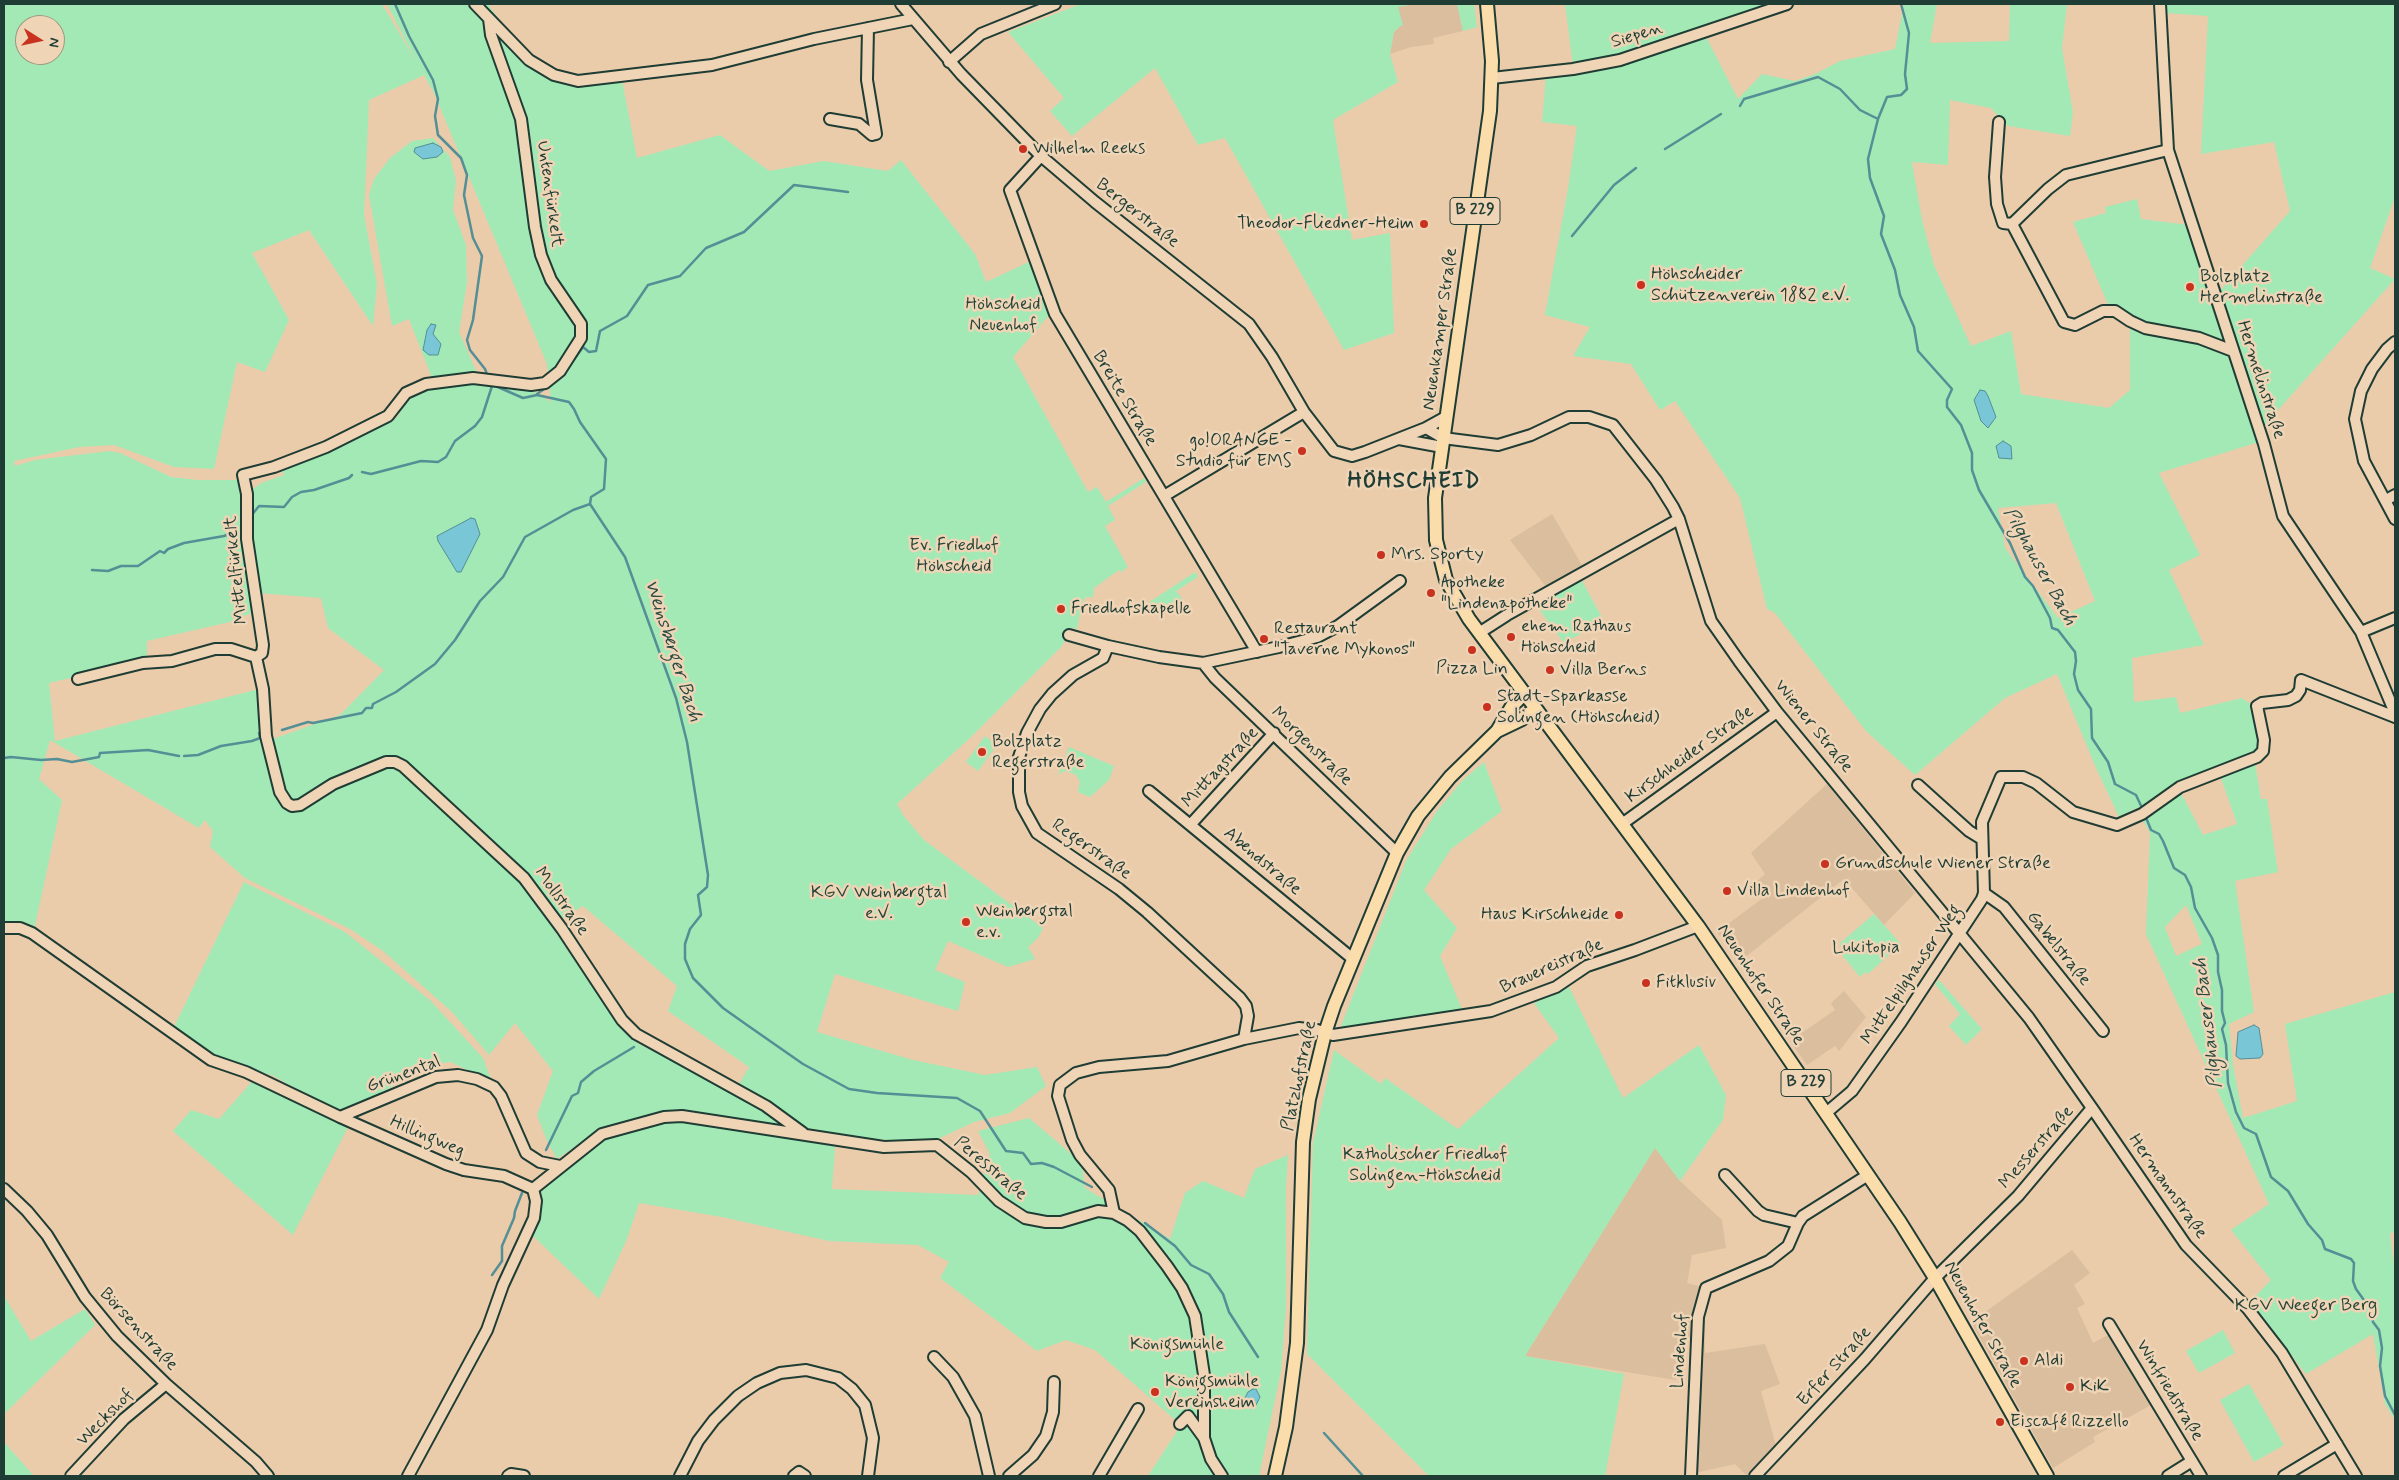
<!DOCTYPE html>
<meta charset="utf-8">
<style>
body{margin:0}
#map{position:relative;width:2399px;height:1480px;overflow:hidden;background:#eaccab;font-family:Mynerve,sans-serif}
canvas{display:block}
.frame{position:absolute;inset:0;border:5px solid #1f3d34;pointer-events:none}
.north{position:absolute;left:15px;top:15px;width:50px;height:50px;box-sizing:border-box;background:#efd4b6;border:1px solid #9c9882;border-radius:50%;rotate:100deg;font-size:14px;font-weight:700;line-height:20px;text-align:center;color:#1f3d34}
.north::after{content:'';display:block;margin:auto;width:18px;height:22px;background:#c8321e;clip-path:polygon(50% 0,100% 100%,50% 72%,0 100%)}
</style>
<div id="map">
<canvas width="2399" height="1480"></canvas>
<div class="frame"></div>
<div class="north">N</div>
</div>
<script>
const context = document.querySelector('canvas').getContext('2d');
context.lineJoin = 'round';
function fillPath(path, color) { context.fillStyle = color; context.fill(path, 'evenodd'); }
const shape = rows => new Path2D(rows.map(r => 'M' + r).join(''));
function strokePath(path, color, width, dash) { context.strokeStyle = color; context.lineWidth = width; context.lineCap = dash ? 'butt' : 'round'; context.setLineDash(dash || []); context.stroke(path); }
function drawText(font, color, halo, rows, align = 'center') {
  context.font = font + ' Mynerve,sans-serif'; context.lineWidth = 5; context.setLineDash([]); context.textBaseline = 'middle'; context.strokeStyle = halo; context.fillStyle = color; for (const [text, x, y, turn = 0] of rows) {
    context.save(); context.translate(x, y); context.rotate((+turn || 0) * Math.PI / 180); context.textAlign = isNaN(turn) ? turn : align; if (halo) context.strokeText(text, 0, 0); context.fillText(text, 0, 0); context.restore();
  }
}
fillPath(shape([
 [1415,4,1457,4,1463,31,1433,38,1434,44,1411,47,1390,54,1394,32,1399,27,1398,7],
 [1552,514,1583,567,1547,588,1510,540],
 [1827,784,1915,893,1884,925,1844,879,1739,962,1717,932,1763,898,1753,885,1765,874,1751,853],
 [1844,991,1866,1017,1839,1051,1835,1046,1807,1065,1790,1041,1835,1010,1831,1003],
 [1655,1148,1680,1181,1722,1220,1726,1248,1692,1255,1687,1283,1706,1288,1698,1317,1705,1318,1705,1353,1765,1344,1780,1384,1761,1391,1778,1453,1755,1476,1747,1476,1735,1464,1691,1474,1697,1338,1686,1337,1682,1375,1677,1375,1676,1380,1525,1356],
 [2072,1250,2090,1273,2074,1285,2085,1304,2077,1308,2093,1343,2110,1334,2151,1405,2093,1437,2095,1442,2053,1468,1971,1322]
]), '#dabe9d');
fillPath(shape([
 [4,4,382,4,416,61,387,4,488,4,506,30,550,70,551,80,574,87,622,80,637,158,720,135,769,171,824,161,888,171,901,160,975,254,986,282,1029,262,1049,315,1013,357,1088,492,1097,487,1106,502,1144,478,1146,482,1108,506,1115,520,1105,526,1128,567,1121,572,1119,570,1094,588,1093,597,1086,597,1082,603,1077,629,1071,628,1062,646,970,738,897,804,903,815,924,840,1043,928,1038,938,1028,947,1035,959,1008,967,948,941,935,970,965,982,958,1011,835,974,817,1032,913,1060,985,1075,1037,1067,1046,1086,1010,1113,974,1122,938,1139,913,1142,836,1136,832,1189,978,1195,990,1154,978,1131,1029,1118,1082,1163,1085,1188,1170,1239,1185,1193,1203,1181,1244,1198,1255,1169,1288,1155,1286,1190,1286,1308,1281,1371,1259,1476,1148,1476,1181,1425,1095,1350,1066,1340,1037,1351,940,1278,949,1262,918,1245,829,1241,722,1217,639,1203,627,1239,599,1299,533,1236,542,1190,562,1169,598,1141,637,1126,664,1120,683,1119,805,1139,808,1129,738,1086,749,1067,668,1011,677,986,583,906,560,920,527,875,398,756,384,758,326,785,296,802,286,799,270,740,340,715,384,670,328,628,321,598,258,593,249,533,248,493,261,483,284,475,280,466,325,451,390,419,398,417,403,402,414,393,428,387,447,383,486,383,531,390,551,402,547,364,434,93,424,75,369,100,364,215,377,284,373,326,309,230,252,253,289,320,265,372,237,362,214,469,174,467,114,445,79,447,14,461,15,466,35,460,109,451,120,453,171,477,198,480,239,480,243,492,244,534,253,582,253,612,234,621,147,641,147,660,49,683,55,741,259,689,262,740,279,799,286,809,297,811,334,786,381,767,395,766,522,881,589,982,637,1043,715,1080,790,1128,684,1113,663,1113,602,1128,557,1159,547,1141,537,1115,553,1071,515,1023,489,1055,452,1012,383,951,350,929,245,878,210,847,213,831,205,820,199,828,50,740,39,779,62,800,34,930,17,924,4,926],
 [25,25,55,25,55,55,25,55],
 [1081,4,1415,4,1398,7,1403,25,1399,27,1394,32,1390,54,1398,82,1333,120,1352,240,1390,233,1394,333,1344,350,1225,138,1198,145,1155,68,1072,136,1050,111,1064,98,1008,32],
 [1457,4,1474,4,1477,27,1463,31],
 [1565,4,1776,4,1702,29,1738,99,1762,74,1795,81,1815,74,1840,61,1895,49,1904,4,1937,4,1930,43,2009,41,2010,4,2067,4,2062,48,2073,112,2070,136,2008,126,1991,108,1950,100,1948,165,1912,162,1922,220,1934,265,1971,346,2011,331,2021,394,2109,408,2130,390,2130,321,2109,307,2073,222,2106,213,2105,207,2137,199,2141,219,2189,225,2259,442,2159,473,2200,555,2169,570,2204,645,2132,658,2134,702,2176,697,2180,713,2242,698,2252,705,2260,746,2249,755,2177,785,2203,835,2237,824,2220,775,2255,763,2261,799,2267,799,2278,872,2235,881,2254,1012,2229,1024,2233,1065,2243,1118,2297,1101,2285,1024,2395,992,2395,1232,2390,1233,2395,1275,2395,1420,2385,1404,2373,1334,2306,1374,2250,1302,2271,1280,2231,1230,2269,1204,2146,934,2150,833,2136,808,2119,817,2096,768,2057,674,2005,698,1915,775,1866,731,1775,613,1767,609,1740,498,1675,401,1660,410,1631,364,1573,356,1590,327,1545,315,1568,188,1577,126,1542,122,1546,75,1573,66],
 [2056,503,2095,601,2058,618,2005,548,1998,508],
 [2186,905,2202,944,2176,956,2165,927],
 [2164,4,2395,4,2395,197,2370,268,2395,279,2262,428,2219,292,2290,211,2274,142,2201,154,2208,16,2165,13],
 [433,138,450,157,456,181,453,210,466,245,467,283,459,332,476,371,432,378,409,319,392,326,369,195,374,179,390,158,412,141],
 [1195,572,1198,577,1176,591,1183,600,1173,610,1169,607,1162,614,1147,612,1148,603],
 [1581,579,1604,621,1564,643,1535,604],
 [985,736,997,745,978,771,966,762],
 [1069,747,1114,766,1109,780,1090,797,1078,792,1080,781,1075,774,1064,771,1058,775],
 [1484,762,1502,811,1451,849,1424,890,1457,928,1440,956,1463,1012,1339,1031,1406,861,1437,811,1462,781],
 [244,882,345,932,430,1000,483,1058,490,1077,489,1081,451,1062,433,1064,350,1110,335,1112,274,1076,212,1057,173,1029],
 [1874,914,1901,944,1868,974,1865,972,1860,977,1842,955,1845,952,1840,946,1840,943],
 [1939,980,1982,1029,1966,1045,1949,1026,1960,1014,1935,984],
 [1569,987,1623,1098,1699,1045,1726,1095,1723,1120,1680,1181,1655,1148,1525,1356,1624,1374,1605,1476,1429,1476,1307,1354,1313,1143,1334,1050,1381,1084,1385,1078,1458,1129,1559,1038,1534,1003],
 [254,1079,348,1127,293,1235,173,1131,191,1110,219,1119],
 [4,1296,31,1341,85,1309,95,1325,4,1414],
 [2223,1330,2235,1353,2199,1373,2186,1351],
 [2249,1384,2284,1445,2254,1462,2220,1400],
 [4,1442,34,1476,4,1476]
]), '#a3e9b6');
const water = shape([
 [433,143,441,147,443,152,437,157,423,159,414,152,415,148,433,143],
 [431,324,436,325,433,334,441,344,438,355,429,355,423,350,427,330,431,324],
 [1980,390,1985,391,1988,396,1996,417,1988,428,1981,421,1974,400,1980,390],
 [2003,441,2011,446,2012,459,1999,458,1996,446,2003,441],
 [471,518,475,519,480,534,461,572,457,572,438,541,437,536,471,518],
 [2254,1025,2259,1028,2263,1054,2260,1058,2240,1059,2236,1056,2238,1032,2254,1025],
 [1253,1389,1256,1389,1260,1397,1255,1407,1248,1407,1243,1402,1248,1392,1253,1389]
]);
fillPath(water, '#78c6d6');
strokePath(water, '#548f95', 1);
strokePath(shape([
 [395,4,409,36,433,80,438,99,435,116,438,135,461,158,467,175,464,195,473,238,482,256,473,320,467,340,470,350,485,369,488,377],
 [1901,4,1909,33,1905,74,1907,89,1901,95,1887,97,1878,119,1868,159,1870,178,1884,216,1881,234,1895,270,1900,295,1914,327,1918,351,1952,389,1947,400,1947,407,1961,425,1972,453,1972,470,1979,490,2010,543,2025,577,2033,586,2050,618,2052,628,2058,630,2075,652,2076,661,2074,674,2078,690,2091,709,2092,738,2108,762,2115,784,2136,795,2143,810],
 [1740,106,1744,99,1818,77,1840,89,1860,110,1878,119],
 [1665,149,1721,114],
 [1572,236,1614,185,1636,168],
 [570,365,583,347,589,352,596,351,600,331,627,316,648,285,680,276,706,248,744,232,794,185,848,192],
 [491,384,523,398,537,395,569,402,574,409,580,422,606,459,604,489,591,497,590,504,625,557,676,698,687,742,708,875,707,887,698,895,701,915,690,929,685,944,685,959,693,978,723,1008,747,1025,803,1064,849,1089,877,1093,957,1098,980,1111,1006,1151,1023,1153,1031,1164,1042,1163,1054,1167,1092,1187],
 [537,394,547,387],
 [362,472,371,474,421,461,438,462,446,457,455,441,475,426,482,417,492,386],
 [251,516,259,506,284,507,292,497,301,492,314,490,349,478,352,475],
 [92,570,108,571,121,566,138,566,160,551,164,553,168,549,184,543,224,536,236,531],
 [282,730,308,722,313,723,362,713,366,708,372,708,373,704,396,692,435,664,455,640,480,601,503,577,525,537,573,510,590,504],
 [184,756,198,755,221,746,252,741,260,738,259,733],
 [4,758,11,757,41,760,57,759,72,762,99,757,100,753,148,750,179,756],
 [2145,815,2151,830,2159,834,2163,841,2174,868,2185,875,2191,887,2195,908,2212,938,2218,955,2218,972,2222,990,2222,1011,2225,1023,2222,1029,2226,1045,2228,1083,2236,1112,2244,1128,2256,1134,2271,1177,2288,1191,2308,1224,2322,1240,2325,1249,2351,1259,2354,1263,2353,1281,2356,1289,2371,1310,2373,1322,2379,1330,2382,1348,2380,1366,2385,1396,2395,1415],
 [546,1150,572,1096,578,1093,581,1082,594,1071,634,1047],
 [1145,1223,1175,1246,1191,1265,1209,1274,1223,1294,1229,1312,1258,1357],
 [492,1275,502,1261,502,1246,514,1218,515,1211,522,1193],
 [1324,1433,1363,1476]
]), '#548f95', 2.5);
const minor = shape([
 [475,4,529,60,554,75,578,81,712,65,814,39,913,19],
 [901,4,961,74,1041,156,1095,202,1249,324,1272,357,1304,412,1334,451,1352,456,1365,452,1426,428,1446,417],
 [2160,4,2168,150,2264,444,2283,516,2361,632,2395,713],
 [949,62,981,34,1055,4],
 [1492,78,1573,69,1620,60,1787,4],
 [830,119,859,124,872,135,876,134,867,80,868,28],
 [1999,122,1995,177,1997,204,2003,223,2012,224],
 [2168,150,2066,175,2048,189,2012,224,2064,322,2075,325,2103,311,2115,311,2130,321,2145,328,2199,338,2233,351],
 [1041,156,1010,190,1055,314,1257,652],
 [2395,342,2387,349,2372,369,2361,391,2355,419,2364,461,2395,519],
 [1426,428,1443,438,1498,445,1531,435,1569,417,1589,417,1613,425,1656,480,1673,507,1679,519,1711,621,1739,661,1777,712,2029,1018,2092,1108,2018,1196,1935,1278,1865,1359,1755,1476],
 [1399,439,1442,447],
 [1164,496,1304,412],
 [2386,500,2395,495],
 [2361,632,2395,618],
 [1479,633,1507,615,1679,519],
 [1069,635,1108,646],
 [256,657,262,653,263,645,247,539,247,494,243,475,274,467,326,447,388,416,406,393,426,384,473,378,531,385,545,383,560,371,581,338,581,324,551,280,541,255,535,227,521,119,491,35,489,19],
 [256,657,263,689,266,736,280,792,287,803,292,806,300,805,333,784,386,762,395,762,403,766,524,878,562,929,622,1020,636,1034,766,1106,803,1133],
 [1203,663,1215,678,1397,853],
 [78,679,143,663,172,661,215,649,231,649,256,657],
 [1918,785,1969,831,1982,839],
 [1149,791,1353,959],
 [1191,824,1274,733],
 [1622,824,1777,712],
 [1984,893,2004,907,2103,1031],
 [4,928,20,928,32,933,211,1060,246,1072,340,1117,436,1077,458,1075,477,1079,494,1087,501,1096,526,1153,540,1162,560,1166],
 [1244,1039,1299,1028,1317,1030,1333,1035,1491,1011,1556,987,1587,966,1635,950,1698,926],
 [2092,1108,2186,1245,2248,1309,2282,1353,2356,1476],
 [1826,1113,1852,1091,1901,1022,1982,899,1984,893,1982,822,2001,777,2023,777,2036,783,2073,812,2117,825,2142,814,2180,787,2257,757,2263,751,2264,740,2257,706,2262,703,2288,700,2296,696,2300,690,2301,680,2395,717],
 [340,1117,446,1164,464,1170,504,1176,533,1189],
 [1725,1175,1758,1211,1764,1215,1798,1223],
 [4,1189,27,1211,47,1235,85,1297,117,1336,166,1384,256,1462,268,1476],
 [1114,1213,1109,1190,1080,1155,1072,1140,1058,1096,1060,1085,1076,1073,1099,1067,1168,1061,1244,1039,1248,1016,1246,1006,1240,998,1147,912,1119,889,1037,833,1022,806,1019,792,1019,757,1027,733,1040,709,1052,694,1073,675,1103,658,1108,646,1159,657,1203,663,1279,647,1317,637,1338,626,1400,581],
 [2109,1324,2201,1476],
 [934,1357,953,1377,975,1416,989,1476],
 [1180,1424,1188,1416,1204,1438],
 [71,1476,124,1419,166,1384],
 [408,1476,487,1330,503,1285,534,1218,536,1201,533,1189,602,1134,664,1117,682,1116,884,1147,937,1145,971,1172,999,1201,1025,1218,1046,1222,1061,1222,1098,1211,1114,1213,1127,1220,1140,1231,1167,1266,1182,1288,1195,1316,1204,1375,1204,1438,1211,1459,1222,1476],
 [508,1476,511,1474,524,1476],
 [680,1476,698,1441,714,1420,738,1396,757,1383,780,1373,806,1370,838,1378,852,1389,865,1405,873,1438,868,1476],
 [794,1476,799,1472,805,1476],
 [1009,1476,1033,1455,1046,1436,1053,1412,1054,1382],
 [1099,1476,1138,1409],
 [1691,1476,1698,1317,1706,1288,1769,1261,1788,1246,1798,1223,1803,1216,1868,1175],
 [2168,1476,2192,1461],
 [2284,1476,2337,1444]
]);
const major = shape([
 [1487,4,1492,61,1490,111,1435,498,1436,540,1446,580,1469,619,1698,926,1900,1222,1935,1278,2047,1476],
 [1497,731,1522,719,1535,709],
 [1275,1476,1286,1427,1297,1343,1303,1142,1309,1099,1325,1033,1334,1006,1397,853,1418,816,1450,777,1497,731,1512,706,1524,694]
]);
strokePath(minor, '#1f3d34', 14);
strokePath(major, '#1f3d34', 16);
strokePath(minor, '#efd4b6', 10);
strokePath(major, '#faddab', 12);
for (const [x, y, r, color] of [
 [1023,149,5,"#c8321e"],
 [1424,224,5,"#c8321e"],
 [1641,285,5,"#c8321e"],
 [2190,287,5,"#c8321e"],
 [1302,451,5,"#c8321e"],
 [1381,555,5,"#c8321e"],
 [1431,593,5,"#c8321e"],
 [1061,609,5,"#c8321e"],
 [1511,637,5,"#c8321e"],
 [1264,639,5,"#c8321e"],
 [1472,650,5,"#c8321e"],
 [1550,670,5,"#c8321e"],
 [1487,707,5,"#c8321e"],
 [982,752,5,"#c8321e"],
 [1825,864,5,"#c8321e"],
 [1727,891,5,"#c8321e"],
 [1619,915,5,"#c8321e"],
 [966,922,5,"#c8321e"],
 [1646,983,5,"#c8321e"],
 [2024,1361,5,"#c8321e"],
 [2070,1387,5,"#c8321e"],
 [1155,1392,5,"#c8321e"],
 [2000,1422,5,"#c8321e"]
]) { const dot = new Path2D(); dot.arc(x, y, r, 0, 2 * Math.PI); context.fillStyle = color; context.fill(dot); strokePath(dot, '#efd4b6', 2); }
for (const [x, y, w] of [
 [1475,211,50],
 [1806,1083,50]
]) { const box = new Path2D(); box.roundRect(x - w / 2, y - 13.5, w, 27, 4); context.fillStyle = '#efd4b6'; context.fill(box); strokePath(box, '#1f3d34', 1); }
drawText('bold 16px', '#1f3d34', null, [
 ["B 229",1475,211],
 ["B 229",1806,1083]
]);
drawText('18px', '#1f3d34', '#efd4b6', [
 ["Siepen",1637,36,-17],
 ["Untenfürkelt",549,194,82],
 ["Bergerstraße",1137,214,38],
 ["Neuenkamper Straße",1441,329,-82],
 ["Hermelinstraße",2260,380,72],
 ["Breite Straße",1124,399,59],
 ["Mittelfürkelt",237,570,-96],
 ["Wiener Straße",1813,727,51],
 ["Morgenstraße",1311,747,44],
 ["Kirschheider Straße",1690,755,-36],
 ["Mittagstraße",1221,768,-47],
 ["Regerstraße",1091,850,35],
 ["Abendstraße",1262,862,40],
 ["Mollstraße",561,902,54],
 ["Gabelstraße",2058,949,51],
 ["Brauereistraße",1552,967,-24],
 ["Mittelpilghauser Weg",1912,975,-56],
 ["Neuenhofer Straße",1760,985,56],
 ["Grünental",404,1075,-20],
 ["Platzhofstraße",1300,1076,-78],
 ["Hillingweg",427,1137,23],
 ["Messerstraße",2037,1148,-49],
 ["Peresstraße",990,1169,40],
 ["Hermannstraße",2167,1187,55],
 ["Neuenhofer Straße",1982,1325,61],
 ["Börsenstraße",138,1330,47],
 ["Lindenhof",1681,1351,-86],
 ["Erfer Straße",1835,1367,-48],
 ["Winfriedstraße",2169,1391,59],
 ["Weckshof",106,1418,-45]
]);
drawText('18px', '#1f3d34', '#efd4b6', [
 ["Wilhelm Reeks",1033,149],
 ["Theodor-Fliedner-Heim",1414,224,"right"],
 ["Höhscheider",1651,275],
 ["Schützenverein 1882 e.V.",1651,296],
 ["Bolzplatz",2200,277],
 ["Hermelinstraße",2200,298],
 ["go!ORANGE -",1292,441,"right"],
 ["Studio für EMS",1292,462,"right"],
 ["Mrs. Sporty",1391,555],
 ["Apotheke",1441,583],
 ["\"Lindenapotheke\"",1441,604],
 ["Friedhofskapelle",1071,609],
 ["ehem. Rathaus",1521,627],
 ["Höhscheid",1521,648],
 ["Restaurant",1274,629],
 ["\"Taverne Mykonos\"",1274,650],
 ["Pizza Lin",1472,669,"center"],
 ["Villa Berns",1560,670],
 ["Stadt-Sparkasse",1497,697],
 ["Solingen (Höhscheid)",1497,718],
 ["Bolzplatz",992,742],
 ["Regerstraße",992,763],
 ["Grundschule Wiener Straße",1835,864],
 ["Villa Lindenhof",1737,891],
 ["Weinbergstal",976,912],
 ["e.v.",976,933],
 ["Haus Kirschheide",1609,915,"right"],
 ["Fitklusiv",1656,983],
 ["Aldi",2034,1361],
 ["Königsmühle",1165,1382],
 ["Vereinsheim",1165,1403],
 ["KiK",2080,1387],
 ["Eiscafé Rizzello",2010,1422]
], 'left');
drawText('18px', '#26463a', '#efd4b6', [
 ["Höhscheid",1003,305],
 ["Neuenhof",1003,326],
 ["Ev. Friedhof",954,546],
 ["Höhscheid",954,567],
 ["KGV Weinbergtal",879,893],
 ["e.V.",879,914],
 ["Lukitopia",1866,948],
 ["Katholischer Friedhof",1425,1155],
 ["Solingen-Höhscheid",1425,1176],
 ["KGV Weeger Berg",2306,1306],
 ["Königsmühle",1177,1345]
]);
drawText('italic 19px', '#284b44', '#efd4b6', [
 ["Pilghauser Bach",2039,567,61],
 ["Weinsberger Bach",672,651,72],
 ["Pilghauser Bach",2209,1023,-97]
]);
context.letterSpacing = '1px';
drawText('bold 22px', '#1f3d34', '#efd4b6', [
 ["HÖHSCHEID",1414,482]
]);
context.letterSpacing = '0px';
</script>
